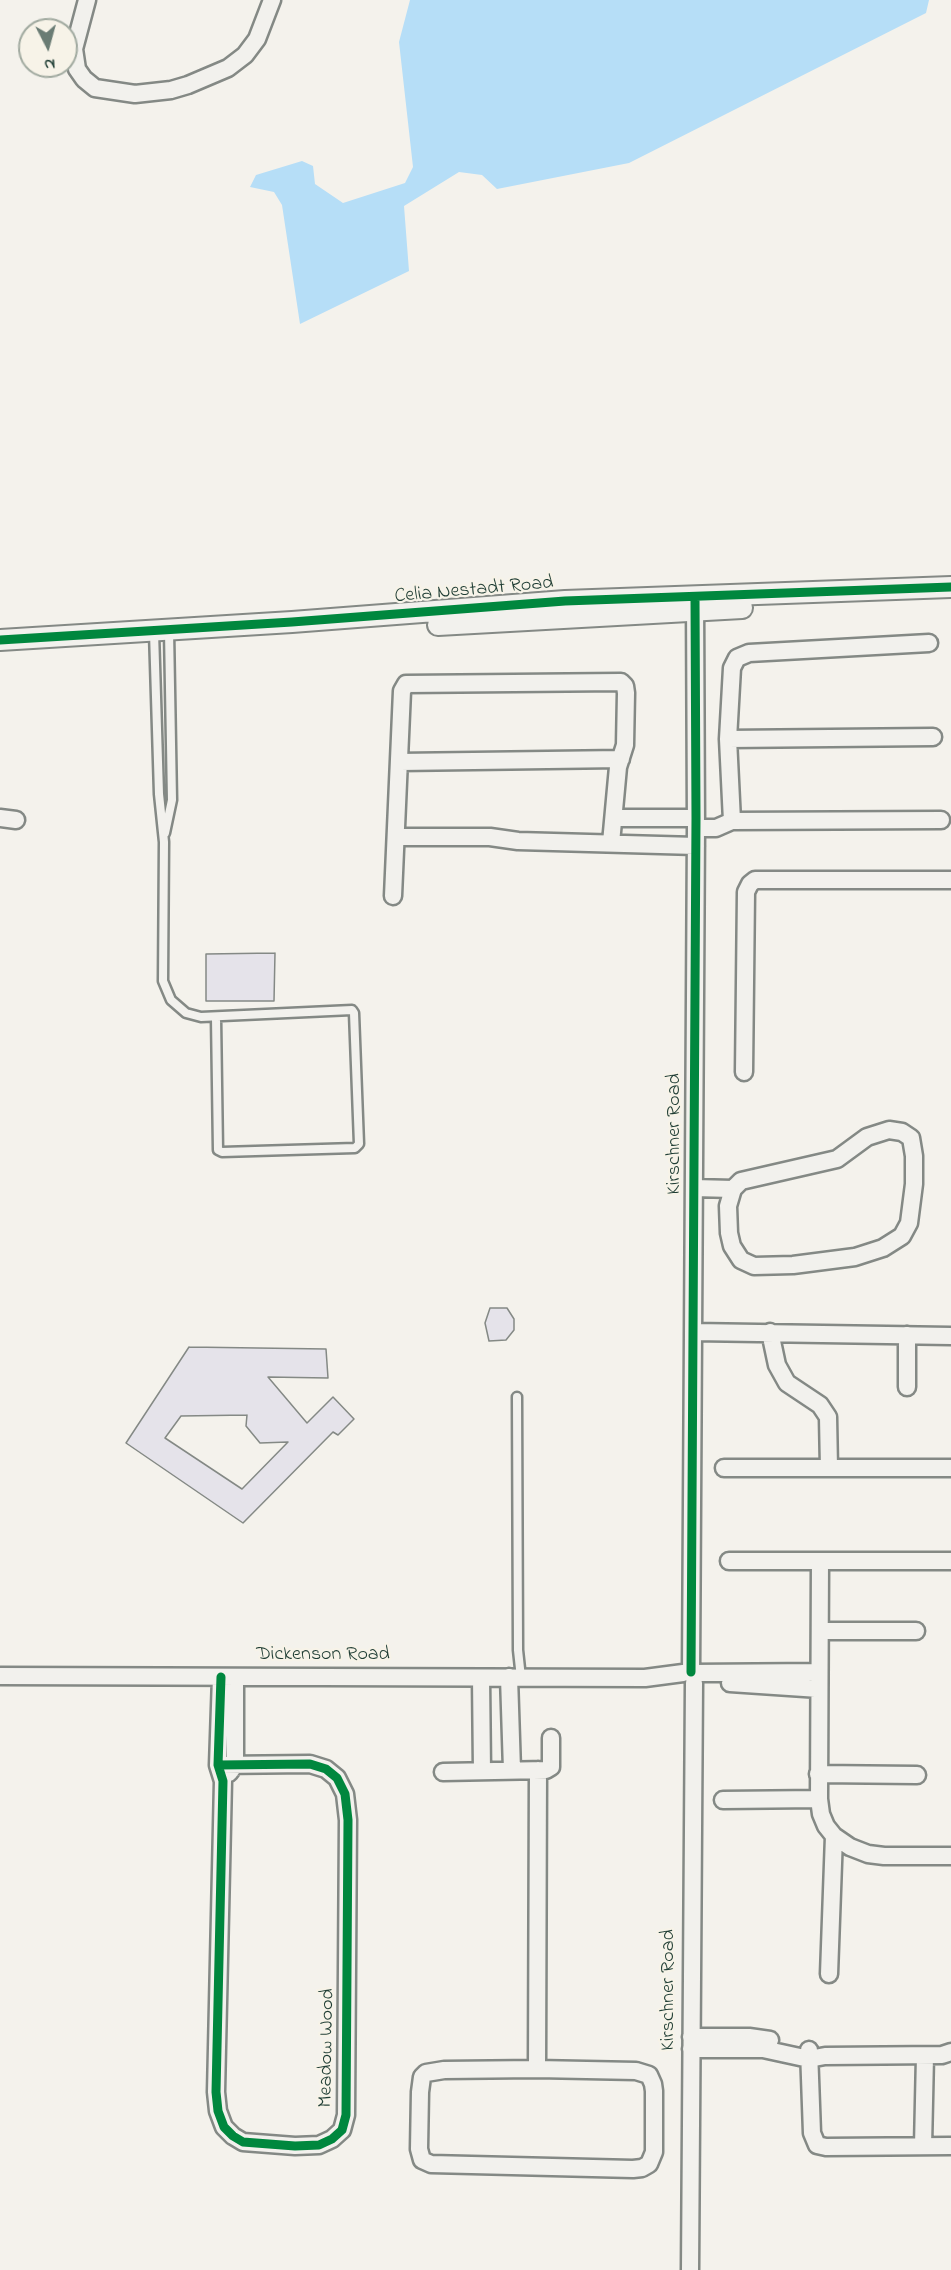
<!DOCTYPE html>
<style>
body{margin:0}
#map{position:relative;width:951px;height:2270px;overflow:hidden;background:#f4f2ec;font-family:"Indie Flower",sans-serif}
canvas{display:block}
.north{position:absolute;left:18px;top:18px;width:60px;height:60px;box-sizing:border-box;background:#f7f3e8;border:2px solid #a1aaa0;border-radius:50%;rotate:174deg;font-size:16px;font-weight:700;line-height:24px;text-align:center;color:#1f3d34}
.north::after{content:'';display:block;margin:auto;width:21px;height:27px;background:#6a7c74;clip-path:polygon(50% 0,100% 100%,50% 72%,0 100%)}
</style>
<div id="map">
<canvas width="951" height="2270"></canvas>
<div class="north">N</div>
</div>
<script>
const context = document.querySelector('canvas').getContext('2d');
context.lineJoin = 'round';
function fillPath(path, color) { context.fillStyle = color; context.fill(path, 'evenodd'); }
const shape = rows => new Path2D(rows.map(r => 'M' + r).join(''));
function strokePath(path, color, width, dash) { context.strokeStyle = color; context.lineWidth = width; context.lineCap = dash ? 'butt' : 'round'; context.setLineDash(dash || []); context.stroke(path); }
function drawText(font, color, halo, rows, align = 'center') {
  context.font = font + ' "Indie Flower",sans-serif'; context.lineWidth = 4.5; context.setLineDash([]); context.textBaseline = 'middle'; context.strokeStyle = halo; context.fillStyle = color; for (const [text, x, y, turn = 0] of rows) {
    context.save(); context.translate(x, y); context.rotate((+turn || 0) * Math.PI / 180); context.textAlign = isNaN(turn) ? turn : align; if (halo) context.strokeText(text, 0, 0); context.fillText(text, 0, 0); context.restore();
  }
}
fillPath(shape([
 [410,0,929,0,926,13,629,163,497,189,482,175,459,172,404,206,409,271,300,324,282,205,274,192,250,187,256,175,302,161,313,166,315,184,343,203,405,183,413,167,399,42]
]), '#b6def7');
const building = shape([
 [275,953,274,1001,206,1001,206,954,275,953],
 [490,1308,507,1308,514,1319,514,1330,506,1340,489,1341,485,1323,490,1308],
 [189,1347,326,1349,328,1378,268,1377,307,1423,333,1397,354,1419,338,1435,333,1432,243,1523,126,1443,189,1347],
 [247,1415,246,1426,260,1443,288,1442,242,1489,165,1438,181,1416,247,1415]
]);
fillPath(building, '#e5e3ea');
strokePath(building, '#848985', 1.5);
const service = shape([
 [154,632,159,794,164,842,163,981,171,1000,186,1013,201,1017,352,1010,354,1013,359,1144,355,1148,222,1152,218,1150,216,1018],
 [165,833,172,800,169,631],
 [517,1397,518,1650,521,1678]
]);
const minor = shape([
 [87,0,74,49,77,69,84,79,95,88,135,94,171,90,188,85,228,68,245,55,257,39,272,0],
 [728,739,933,737],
 [400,762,621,759],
 [0,818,16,820],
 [614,818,696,818],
 [732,821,728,739,732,668,737,658,749,653,929,643],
 [696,828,716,828,732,821,941,820],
 [397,837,490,837,518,841,696,846],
 [393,896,402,691,406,684,621,682,625,686,626,693,625,745,618,767,611,843],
 [744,1072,746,892,750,884,755,880,951,880],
 [889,1130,902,1132,911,1138,914,1156,914,1184,909,1223,902,1236,883,1248,855,1257,793,1265,754,1266,741,1260,732,1246,729,1233,728,1206,733,1189,741,1181,837,1159,867,1137,889,1130],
 [694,1188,733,1189],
 [694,1332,951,1336],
 [770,1332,777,1365,787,1383,820,1405,828,1417,829,1468],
 [907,1387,907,1335],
 [724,1468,951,1468],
 [729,1561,951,1561],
 [820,1561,819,1799,821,1814,826,1826,834,1836,850,1847,868,1854,884,1856,951,1856],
 [820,1631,916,1631],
 [691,1672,696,828,695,599],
 [692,1673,819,1672],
 [0,1676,645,1678,683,1673],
 [509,1677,512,1770],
 [481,1678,482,1771],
 [730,1683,819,1689],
 [218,1765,310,1764,326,1769,337,1778,345,1794,348,1820,346,2115,342,2130,332,2139,319,2145,295,2146,243,2142,233,2136,224,2127,218,2111,216,2092,223,1781,218,1765,221,1677],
 [443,1772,546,1770,551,1767,551,1738],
 [229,1773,235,1765,235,1677],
 [818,1774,917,1775],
 [723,1800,819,1799],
 [829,1974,834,1836],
 [691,2037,749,2037,770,2040],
 [691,2049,763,2049,809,2059,825,2056,942,2055,951,2052],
 [809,2050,812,2133,817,2145,826,2147,950,2146],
 [537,2069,636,2071,649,2075,653,2084,654,2091,654,2152,649,2164,642,2168,633,2169,431,2164,422,2160,419,2149,420,2092,422,2077,426,2073,444,2070,537,2069],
 [537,2069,538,1770],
 [923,2146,925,2056],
 [690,2270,694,1683]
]);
const tertiary = shape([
 [438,625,742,608],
 [0,640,292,622,565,601,951,587]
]);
strokePath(service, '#848985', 13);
strokePath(minor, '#848985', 21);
strokePath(tertiary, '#848985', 24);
strokePath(service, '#f2f1ed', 8);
strokePath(minor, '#f2f1ed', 16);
strokePath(tertiary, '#f2f1ed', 20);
strokePath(shape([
 [0,640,292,622,565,601,951,587],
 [691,1672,696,818,695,597],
 [218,1765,310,1764,326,1769,337,1778,345,1794,348,1820,346,2115,342,2130,332,2139,319,2145,295,2146,243,2142,233,2136,224,2127,218,2111,216,2092,223,1781,218,1765,221,1677]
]), '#00873e', 9);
drawText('20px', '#1f3d34', '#f7f3e8', [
 ["Celia Nestadt Road",474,591,-5],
 ["Kirschner Road",676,1134,-90],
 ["Dickenson Road",323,1656],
 ["Kirschner Road",670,1990,-90],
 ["Meadow Wood",328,2048,-89]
]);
</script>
